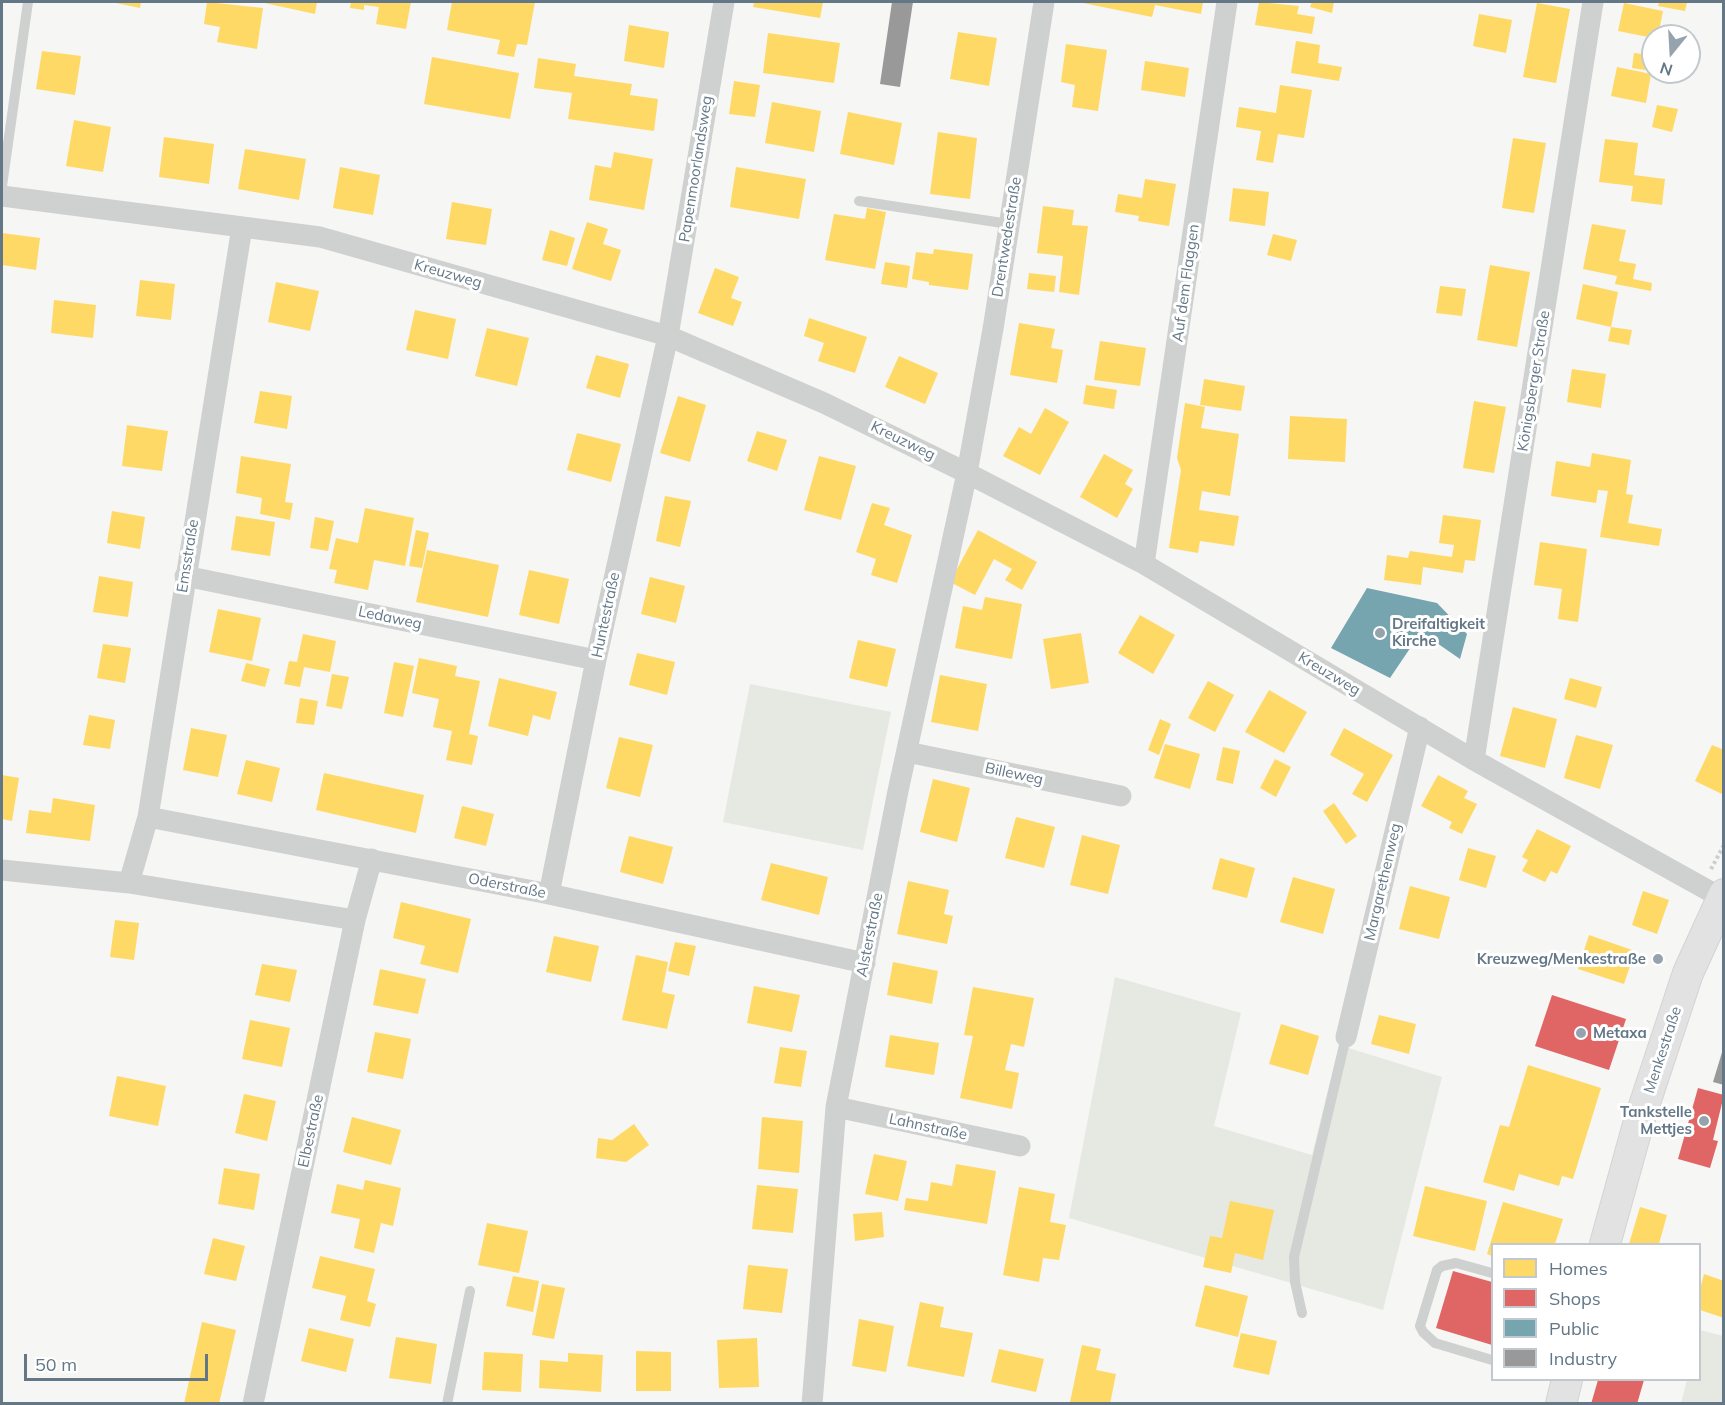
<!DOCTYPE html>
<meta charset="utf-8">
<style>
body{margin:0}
#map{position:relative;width:1725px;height:1405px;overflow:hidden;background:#f6f6f4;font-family:Mulish,sans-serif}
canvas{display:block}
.frame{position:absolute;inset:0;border:3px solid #637787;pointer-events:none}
.legend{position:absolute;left:1491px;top:1243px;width:210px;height:138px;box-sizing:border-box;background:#fff;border:2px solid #c1c9cf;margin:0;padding:8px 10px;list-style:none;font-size:18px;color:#637787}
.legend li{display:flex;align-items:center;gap:12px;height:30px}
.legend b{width:30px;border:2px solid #c1c9cf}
.north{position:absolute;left:1641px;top:24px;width:60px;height:60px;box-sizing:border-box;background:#fff;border:2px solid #c1c9cf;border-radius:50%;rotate:198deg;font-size:16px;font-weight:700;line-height:24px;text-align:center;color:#637787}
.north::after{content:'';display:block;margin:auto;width:21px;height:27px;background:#96a3ad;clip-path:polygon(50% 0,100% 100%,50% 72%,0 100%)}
.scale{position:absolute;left:24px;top:1354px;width:184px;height:27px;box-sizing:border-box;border:3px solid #637787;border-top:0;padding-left:8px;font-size:18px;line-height:21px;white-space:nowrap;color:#637787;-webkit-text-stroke:4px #fff;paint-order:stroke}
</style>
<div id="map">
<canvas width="1725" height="1405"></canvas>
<div class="frame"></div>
<ul class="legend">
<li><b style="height:16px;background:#ffd966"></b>Homes</li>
<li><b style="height:16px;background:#e06666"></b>Shops</li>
<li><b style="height:16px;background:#76a5af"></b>Public</li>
<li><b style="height:16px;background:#999"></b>Industry</li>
</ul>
<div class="north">N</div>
<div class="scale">50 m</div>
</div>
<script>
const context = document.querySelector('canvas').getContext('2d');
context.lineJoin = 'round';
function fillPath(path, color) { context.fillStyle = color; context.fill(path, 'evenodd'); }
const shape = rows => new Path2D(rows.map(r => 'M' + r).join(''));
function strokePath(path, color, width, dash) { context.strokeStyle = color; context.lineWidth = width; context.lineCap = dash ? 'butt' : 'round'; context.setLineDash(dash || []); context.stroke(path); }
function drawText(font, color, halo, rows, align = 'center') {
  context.font = font + ' Mulish,sans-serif'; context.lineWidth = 6; context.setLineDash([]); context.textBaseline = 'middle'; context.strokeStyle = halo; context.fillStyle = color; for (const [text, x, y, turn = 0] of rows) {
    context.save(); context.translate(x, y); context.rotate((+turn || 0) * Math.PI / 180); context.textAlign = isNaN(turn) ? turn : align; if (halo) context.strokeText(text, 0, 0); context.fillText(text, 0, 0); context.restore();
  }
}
fillPath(shape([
 [750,684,891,712,863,850,723,822],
 [1115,977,1241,1013,1214,1126,1312,1155,1339,1045,1442,1077,1383,1310,1069,1218],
 [1700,1330,1723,1336,1723,1403,1681,1403,1687,1380,1700,1380]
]), '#e6e9e2');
fillPath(shape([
 [111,2,141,2,140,8],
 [207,2,263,8,257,49,217,42,220,27,204,24],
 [260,2,317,2,315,14],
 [351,2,411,2,406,29,376,24,379,7,364,5,364,10,350,8],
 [452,2,535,2,527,45,517,44,514,57,497,54,500,40,447,30],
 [754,2,823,2,820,18,753,7],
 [1078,2,1203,2,1201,14,1155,5,1152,17],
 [1259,2,1299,6,1297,14,1315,17,1312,34,1255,25],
 [1312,2,1334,2,1332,13,1310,7],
 [1659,2,1687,2,1685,11,1658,6],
 [1537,3,1570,9,1556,83,1523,77],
 [1624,3,1663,11,1658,36,1653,36,1653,38,1618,31],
 [1479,14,1512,20,1506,53,1473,46],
 [629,25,669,32,664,68,624,61],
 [958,32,997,38,989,86,950,79],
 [768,33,840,43,834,83,763,73],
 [1296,41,1320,45,1318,63,1342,67,1339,81,1291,73],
 [1066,44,1107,50,1098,111,1072,107,1075,85,1061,82],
 [1652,47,1653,71,1632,68,1634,53,1650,55],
 [42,51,81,56,75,95,36,89],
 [432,57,519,73,510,119,424,104],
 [538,58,576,64,574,76,632,84,630,95,658,99,654,131,568,119,572,93,534,88],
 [1145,61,1189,68,1185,97,1141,90],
 [1617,67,1651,74,1646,103,1611,96],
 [734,81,760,85,755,117,729,114],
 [1280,85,1312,90,1304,138,1278,134,1273,163,1256,160,1261,131,1236,127,1239,107,1276,113],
 [772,102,821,111,814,152,765,143],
 [1657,105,1678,109,1672,132,1652,127],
 [848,112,902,123,894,165,840,154],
 [74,120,111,127,103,172,66,166],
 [938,132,977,138,970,199,930,194],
 [164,137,214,144,209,184,159,177],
 [1513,138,1546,143,1534,213,1502,208],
 [1605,139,1638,143,1634,175,1665,179,1662,205,1631,201,1633,186,1599,182],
 [245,149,306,159,299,200,238,189],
 [614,152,653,159,644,210,589,200,595,165,611,168],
 [340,167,380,175,373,215,333,208],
 [736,167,806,179,799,219,730,207],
 [1145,179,1176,184,1169,226,1138,221,1139,216,1115,212,1118,194,1142,198],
 [1233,188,1269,192,1265,226,1229,221],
 [452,202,492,209,486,245,446,239],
 [1043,206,1074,210,1072,225,1088,226,1079,295,1059,292,1063,256,1037,253],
 [867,208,886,212,875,269,825,260,834,214,865,219],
 [587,222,608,229,603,244,621,250,611,281,572,269],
 [1592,224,1626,230,1619,261,1636,264,1633,279,1652,283,1651,291,1615,284,1617,276,1583,269],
 [550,230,575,238,567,266,542,260],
 [2,233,40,238,36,270,2,265],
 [1273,234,1297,240,1291,261,1267,255],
 [934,249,973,254,968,290,929,285,929,282,912,279,916,252,933,254],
 [885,262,910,266,907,288,881,284],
 [1490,265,1530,272,1517,347,1477,340],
 [715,268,739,277,731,298,742,302,733,326,698,313],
 [1029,273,1056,276,1054,292,1027,289],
 [140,280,175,284,171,320,136,316],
 [276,282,319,291,310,331,268,322],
 [1583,284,1618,292,1611,327,1576,319],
 [1440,286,1466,289,1462,316,1436,313],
 [54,300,96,305,93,338,51,333],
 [415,310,456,319,448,359,406,350],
 [809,318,867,337,855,373,818,361,824,343,804,336],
 [1019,323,1055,329,1051,348,1063,350,1057,383,1010,375],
 [1611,327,1632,330,1629,345,1608,341],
 [487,328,529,338,517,386,475,376],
 [1100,341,1146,348,1140,386,1094,380],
 [596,355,629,364,620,398,586,388],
 [899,356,938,373,925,404,885,387],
 [1572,369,1606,374,1601,408,1567,402],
 [1204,379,1245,386,1241,411,1200,405],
 [1086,385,1117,390,1114,409,1083,404],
 [260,391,292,396,287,429,254,423],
 [678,396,706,405,690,462,660,453],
 [1474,401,1506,407,1494,473,1463,468],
 [1185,403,1205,407,1201,428,1239,434,1230,496,1202,491,1199,510,1239,516,1234,546,1200,541,1198,553,1169,548,1181,470,1177,458],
 [1045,408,1069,422,1040,475,1003,456,1019,427,1031,434],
 [1290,416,1347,419,1345,462,1288,459],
 [127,425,168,431,162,471,122,466],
 [757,431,787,440,777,471,747,461],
 [577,433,621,444,611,482,567,470],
 [1592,453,1631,460,1626,494,1633,495,1628,523,1662,529,1659,546,1600,537,1608,491,1598,490,1596,503,1551,496,1556,461,1590,467],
 [1104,454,1133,470,1125,484,1133,489,1117,518,1080,497],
 [241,456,291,464,285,502,293,503,290,520,260,514,262,498,236,493],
 [819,456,856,466,841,520,804,510],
 [665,496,691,501,680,547,656,541],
 [872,503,890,508,884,525,912,535,897,583,871,575,876,559,856,552],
 [365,508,414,518,405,566,374,560,368,590,334,583,337,570,329,569,336,538,358,543],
 [112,511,145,517,140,549,107,543],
 [1443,515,1481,520,1475,561,1465,560,1463,573,1423,567,1421,585,1384,580,1387,555,1408,558,1410,551,1452,557,1454,545,1439,543],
 [236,516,275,522,270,556,231,550],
 [315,517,334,521,328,551,310,548],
 [416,530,429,533,422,568,409,566],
 [978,530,1037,562,1022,590,1005,580,1012,569,994,559,975,595,950,582],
 [1540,542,1587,549,1578,622,1558,619,1562,589,1534,585],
 [427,550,499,565,488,617,416,602],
 [529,570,569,579,559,624,519,615],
 [99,576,133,582,128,617,93,612],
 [650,577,685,586,676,623,641,614],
 [985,597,1022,604,1012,659,955,648,963,606,982,610],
 [218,609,261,618,252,661,209,652],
 [1140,615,1175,635,1153,674,1118,653],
 [1081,633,1089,683,1051,689,1043,639],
 [303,634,336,641,330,672,304,667,300,687,284,684,289,661,297,662],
 [858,640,896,649,887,687,849,678],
 [103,644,131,648,125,683,97,678],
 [637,653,675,662,667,695,629,685],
 [419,658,457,666,455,676,480,681,469,734,478,736,472,765,446,760,452,731,433,727,439,699,412,693],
 [394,662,414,666,403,717,384,713],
 [246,663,270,669,265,687,241,681],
 [332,674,349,677,342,709,326,706],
 [940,675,987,684,978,731,931,722],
 [499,678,557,692,550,720,533,715,528,736,488,726],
 [1570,678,1602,687,1596,708,1564,699],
 [1208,681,1234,695,1215,732,1188,718],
 [1269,690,1307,712,1284,753,1245,732],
 [300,698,318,701,314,725,296,723],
 [1513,707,1557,719,1545,768,1500,756],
 [89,715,115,720,110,749,83,745],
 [1160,719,1171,724,1159,755,1148,750],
 [191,728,227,735,218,777,183,770],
 [1344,728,1393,755,1367,802,1352,794,1364,774,1330,755],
 [1576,735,1613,745,1600,789,1564,778],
 [619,737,653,745,640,797,606,788],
 [1165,744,1200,754,1190,789,1154,778],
 [1712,745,1724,750,1724,795,1695,781],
 [1223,747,1240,751,1233,784,1216,780],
 [1275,759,1291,767,1276,797,1260,788],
 [246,760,280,768,272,802,237,794],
 [324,773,424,795,416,833,316,810],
 [2,775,19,778,12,821,2,819],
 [1438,775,1468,791,1464,798,1477,804,1462,834,1449,828,1452,822,1421,806],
 [933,779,970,788,957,842,920,832],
 [53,798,95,805,90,841,26,833,29,810,51,813],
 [1334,803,1357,836,1346,844,1323,811],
 [462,806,494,814,486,846,454,838],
 [1016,817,1055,827,1044,868,1005,858],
 [1537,829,1571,846,1557,874,1551,871,1545,882,1522,871,1528,860,1522,857],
 [1082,835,1120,845,1108,894,1070,885],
 [629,836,673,847,663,884,620,872],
 [1468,848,1496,856,1486,888,1459,880],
 [1220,858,1255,868,1247,898,1212,889],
 [771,863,828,877,819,915,761,900],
 [1293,877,1335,889,1323,934,1280,922],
 [908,881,949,890,944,914,953,916,947,944,897,934],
 [1410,886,1450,897,1439,939,1399,929],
 [1643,891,1669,900,1657,934,1632,925],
 [401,902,471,919,458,973,420,964,425,946,393,938],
 [115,920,139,923,134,960,110,957],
 [1589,935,1635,951,1624,984,1578,969],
 [554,936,599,946,591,982,546,972],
 [675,942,696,946,689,976,668,971],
 [636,955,668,962,662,992,675,995,667,1029,622,1020],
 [893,962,938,971,932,1004,887,995],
 [262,964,297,970,290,1002,255,995],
 [380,969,426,979,418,1014,373,1005],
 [754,986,800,995,792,1032,747,1023],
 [973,987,1034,998,1024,1047,1011,1044,1005,1070,1019,1073,1012,1109,960,1098,973,1036,964,1035],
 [1379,1015,1416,1024,1409,1054,1371,1044],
 [250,1020,290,1028,282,1067,242,1059],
 [1281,1024,1319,1036,1308,1075,1269,1064],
 [375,1032,411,1039,403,1079,367,1072],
 [890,1035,939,1043,934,1075,885,1067],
 [780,1047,807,1051,801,1087,774,1083],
 [1528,1065,1601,1088,1573,1179,1562,1176,1559,1186,1519,1174,1514,1191,1483,1182,1500,1125,1509,1127],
 [117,1076,166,1086,158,1126,109,1116],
 [244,1094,276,1101,267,1141,235,1133],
 [352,1117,401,1130,391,1165,343,1152],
 [762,1117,803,1121,799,1173,758,1169],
 [634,1124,649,1145,626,1162,596,1158,598,1138,612,1140],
 [874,1154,907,1161,898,1201,865,1194],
 [956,1164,996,1171,987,1224,904,1210,906,1198,928,1201,931,1182,952,1186],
 [224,1168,260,1174,254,1210,218,1204],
 [365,1180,401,1188,393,1226,381,1223,374,1253,354,1248,360,1219,331,1213,337,1184,363,1190],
 [757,1185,798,1189,793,1233,752,1229],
 [1425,1186,1487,1201,1475,1251,1413,1236],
 [1019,1187,1055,1194,1050,1222,1066,1225,1059,1260,1043,1258,1039,1282,1003,1275],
 [1230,1201,1274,1210,1263,1260,1235,1253,1231,1273,1203,1267,1210,1236,1222,1238],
 [1503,1202,1563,1219,1555,1244,1492,1244,1492,1256,1487,1254],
 [1640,1207,1667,1215,1659,1244,1629,1244],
 [882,1212,884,1237,855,1241,853,1214],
 [487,1223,528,1231,519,1273,478,1265],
 [213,1238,245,1246,236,1281,204,1274],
 [320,1256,375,1269,367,1301,376,1304,370,1327,340,1320,346,1296,312,1288],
 [748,1265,788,1269,782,1313,743,1309],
 [1704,1274,1724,1281,1724,1318,1700,1310,1700,1289],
 [513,1276,539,1281,533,1312,506,1306],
 [542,1284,565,1288,554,1339,532,1335],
 [1205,1285,1248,1296,1238,1337,1195,1326],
 [920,1302,944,1307,940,1327,973,1333,964,1377,907,1366],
 [859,1319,894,1326,886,1372,852,1366],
 [202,1322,236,1330,219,1404,184,1404],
 [309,1328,354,1339,346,1372,301,1361],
 [1241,1333,1277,1341,1269,1375,1233,1367],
 [396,1337,437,1344,431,1384,389,1378],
 [757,1338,759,1387,719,1388,717,1340],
 [1082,1345,1101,1349,1096,1370,1116,1374,1110,1404,1070,1402],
 [999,1349,1044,1359,1036,1392,991,1382],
 [636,1351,671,1352,671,1391,636,1391],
 [484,1352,523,1354,521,1392,482,1390],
 [568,1353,603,1355,601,1392,539,1388,540,1360,568,1362]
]), '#ffd966');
fillPath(shape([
 [1552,995,1626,1019,1609,1070,1535,1046],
 [1698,1088,1724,1095,1713,1140,1718,1141,1710,1168,1678,1159],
 [1453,1271,1492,1282,1492,1345,1436,1328],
 [1598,1380,1644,1380,1637,1404,1591,1404]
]), '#e06666');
fillPath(shape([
 [1367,588,1437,603,1467,634,1460,659,1421,632,1390,678,1331,648]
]), '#76a5af');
fillPath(shape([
 [892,2,913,2,900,87,880,84],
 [1723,1049,1724,1049,1724,1085,1713,1082]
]), '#999');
const secondary = shape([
 [1605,1244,1639,1121,1688,973,1724,894],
 [1561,1404,1567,1380]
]);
strokePath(secondary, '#d2d4d4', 32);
strokePath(shape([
 [1711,869,1724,845]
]), '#cccdce', 4, [3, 3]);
strokePath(shape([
 [2,186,28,2],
 [859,201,1009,224],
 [1492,1273,1456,1263,1442,1266,1437,1270,1420,1326,1423,1332,1435,1343,1492,1360],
 [1302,1313,1295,1282,1294,1257,1346,1037],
 [447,1404,470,1291]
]), '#cfd1d1', 10);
strokePath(shape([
 [2,196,320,237,668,336,824,403,967,473,1144,564,1474,760,1722,898],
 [1144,564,1227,2],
 [185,576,596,660],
 [907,752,1121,796],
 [1474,760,1593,2],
 [148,817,549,894,865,963],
 [2,870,129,883,355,920],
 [129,883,148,817,242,227],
 [549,894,596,660,668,336,724,2],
 [1346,1037,1420,727],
 [836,1107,1020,1146],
 [253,1404,355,920,372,859],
 [812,1404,836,1107,898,791,967,473,993,329,1044,2]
]), '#cfd1d1', 21);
strokePath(secondary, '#e2e2e3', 30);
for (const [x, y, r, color] of [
 [1380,633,6,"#96a3ad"],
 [1658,959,6,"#96a3ad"],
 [1581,1033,6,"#96a3ad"],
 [1704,1121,6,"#96a3ad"]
]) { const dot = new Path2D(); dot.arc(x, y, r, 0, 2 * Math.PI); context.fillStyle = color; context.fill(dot); strokePath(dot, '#fff', 2); }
drawText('15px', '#637787', '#fff', [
 ["Papenmoorlandsweg",696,169,-81],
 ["Drentwedestraße",1007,237,-81],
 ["Kreuzweg",448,274,16],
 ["Auf dem Flaggen",1186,283,-82],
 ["Königsberger Straße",1534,381,-81],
 ["Kreuzweg",903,441,26],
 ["Emsstraße",188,556,-81],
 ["Huntestraße",606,615,-78],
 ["Ledaweg",390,618,12],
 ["Kreuzweg",1329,674,31],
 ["Billeweg",1014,774,12],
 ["Margarethenweg",1383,882,-77],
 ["Oderstraße",507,886,11],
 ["Alsterstraße",870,935,-79],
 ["Menkestraße",1663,1050,-72],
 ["Lahnstraße",928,1127,12],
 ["Elbestraße",311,1131,-78]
]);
drawText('bold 15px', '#637787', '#fff', [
 ["Dreifaltigkeit",1392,624],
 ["Kirche",1392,641],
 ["Kreuzweg/Menkestraße",1646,959,"right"],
 ["Metaxa",1593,1033],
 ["Tankstelle",1692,1112,"right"],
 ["Mettjes",1692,1129,"right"]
], 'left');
</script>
